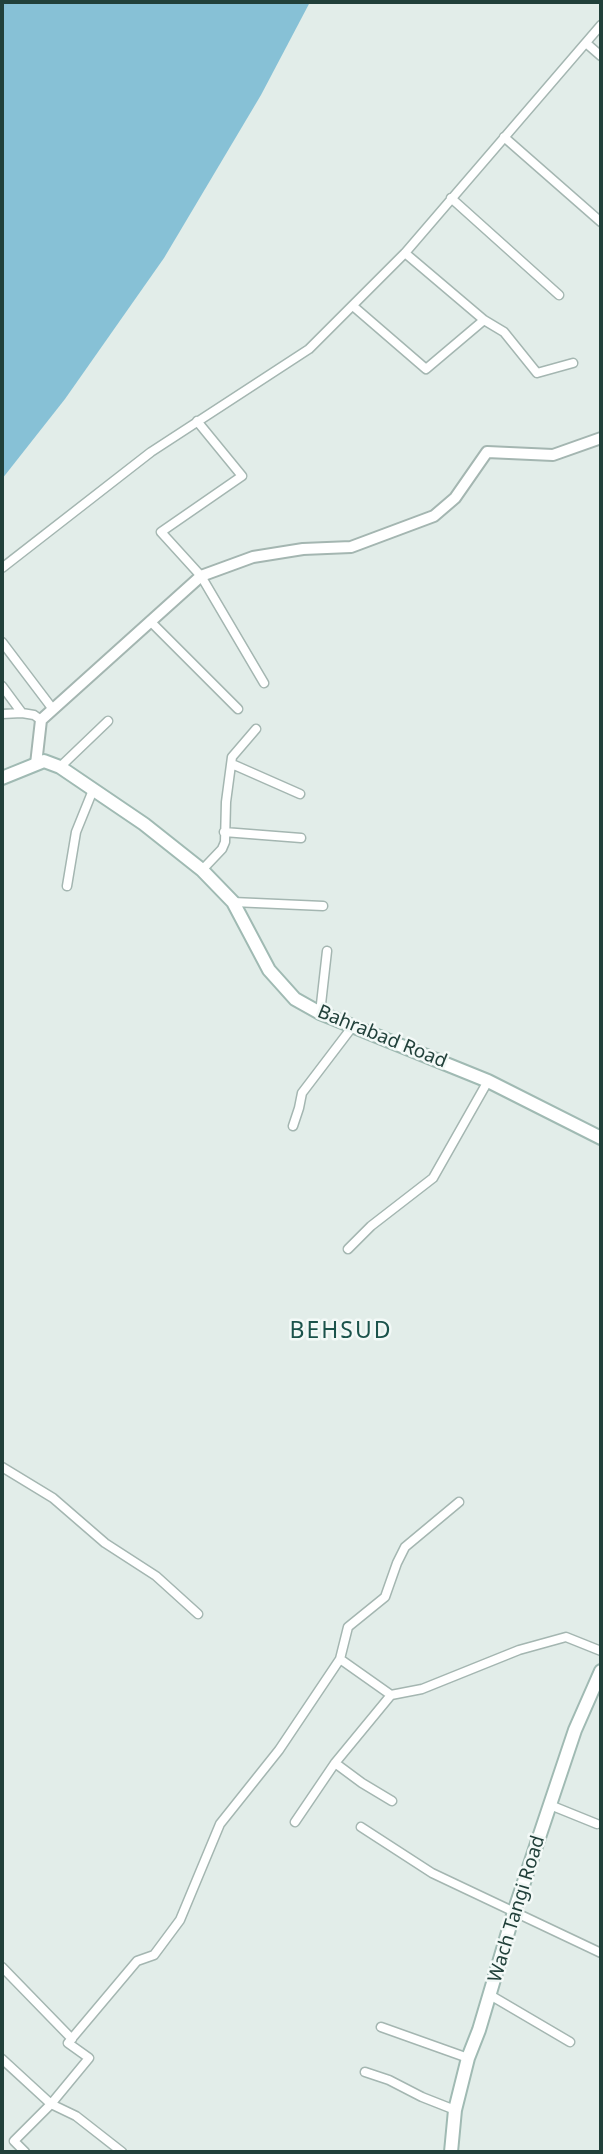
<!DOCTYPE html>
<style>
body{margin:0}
#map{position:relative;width:603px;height:2154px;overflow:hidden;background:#e2ede9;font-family:"Noto Sans",sans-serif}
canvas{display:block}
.frame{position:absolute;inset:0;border:4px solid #21403a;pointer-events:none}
</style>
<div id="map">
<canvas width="603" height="2154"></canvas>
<div class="frame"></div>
</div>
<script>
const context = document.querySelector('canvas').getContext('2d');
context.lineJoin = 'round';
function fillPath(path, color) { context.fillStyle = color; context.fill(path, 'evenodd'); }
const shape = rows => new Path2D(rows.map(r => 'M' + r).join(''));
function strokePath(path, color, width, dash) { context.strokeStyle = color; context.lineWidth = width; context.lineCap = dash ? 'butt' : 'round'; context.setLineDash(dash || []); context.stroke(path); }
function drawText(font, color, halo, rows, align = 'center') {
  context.font = font + ' "Noto Sans",sans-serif'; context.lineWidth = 5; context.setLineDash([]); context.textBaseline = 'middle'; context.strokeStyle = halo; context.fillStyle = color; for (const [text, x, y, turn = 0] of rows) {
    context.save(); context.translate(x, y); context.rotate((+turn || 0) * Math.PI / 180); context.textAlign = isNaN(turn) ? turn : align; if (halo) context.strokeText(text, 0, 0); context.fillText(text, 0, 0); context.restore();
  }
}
fillPath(shape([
 [2,2,310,2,261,95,164,258,65,399,2,479]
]), '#87c1d6');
const minor = shape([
 [586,43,601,56],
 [504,137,601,222],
 [451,198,559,295],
 [405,253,484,320,504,332,537,373,573,363],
 [353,306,426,369,484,320],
 [197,421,242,476,161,532,201,576,264,683],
 [2,568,151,452,309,349,405,253,601,25],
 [150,621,238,709],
 [2,642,52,708],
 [2,686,22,713],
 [2,714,22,713,34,715,41,720],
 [232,764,300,794],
 [60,767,108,721],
 [224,832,301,838],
 [202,870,222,849,225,842,226,802,232,757,256,729],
 [67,886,76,832,93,790],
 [233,902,323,906],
 [320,1013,327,951],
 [293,1126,299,1108,302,1093,353,1026],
 [348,1249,371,1226,433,1178,488,1081],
 [2,1467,53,1498,105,1543,156,1576,198,1614],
 [340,1659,348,1627,385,1597,397,1563,405,1547,459,1502],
 [335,1763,362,1783,392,1801],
 [550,1805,597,1824],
 [295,1822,335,1763,391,1695],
 [361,1827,432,1873,601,1953],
 [2,1967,72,2039],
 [490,1995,570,2042],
 [381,2027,468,2058],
 [2,2059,51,2104,76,2116,122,2152],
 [365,2072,389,2080,422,2097,455,2110],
 [25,2152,14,2141,51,2104,89,2058,68,2043,137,1961,154,1955,180,1920,220,1824,279,1750,340,1659,391,1695,422,1689,519,1650,566,1637,601,1651]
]);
const tertiary = shape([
 [36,764,41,720,201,576,253,557,303,549,351,547,434,516,455,498,487,452,553,455,601,438]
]);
const secondary = shape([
 [2,778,44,761,60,767,144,824,202,870,233,902,269,970,295,999,320,1013,488,1081,601,1138],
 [451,2152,455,2110,468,2058,479,2030,514,1912,575,1730,601,1671]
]);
strokePath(minor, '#a4b6b1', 11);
strokePath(tertiary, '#a4b6b1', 14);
strokePath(secondary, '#a0bab3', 16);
strokePath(minor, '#fff', 8);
strokePath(tertiary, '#fff', 10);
strokePath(secondary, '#fff', 12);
drawText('19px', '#21403a', '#f3f9f7', [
 ["Bahrabad Road",382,1037,22],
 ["Wach Tangi Road",517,1909,-73]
]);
context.letterSpacing = '2px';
drawText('23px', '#1b534b', '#f3f9f7', [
 ["BEHSUD",341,1331]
]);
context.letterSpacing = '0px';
</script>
